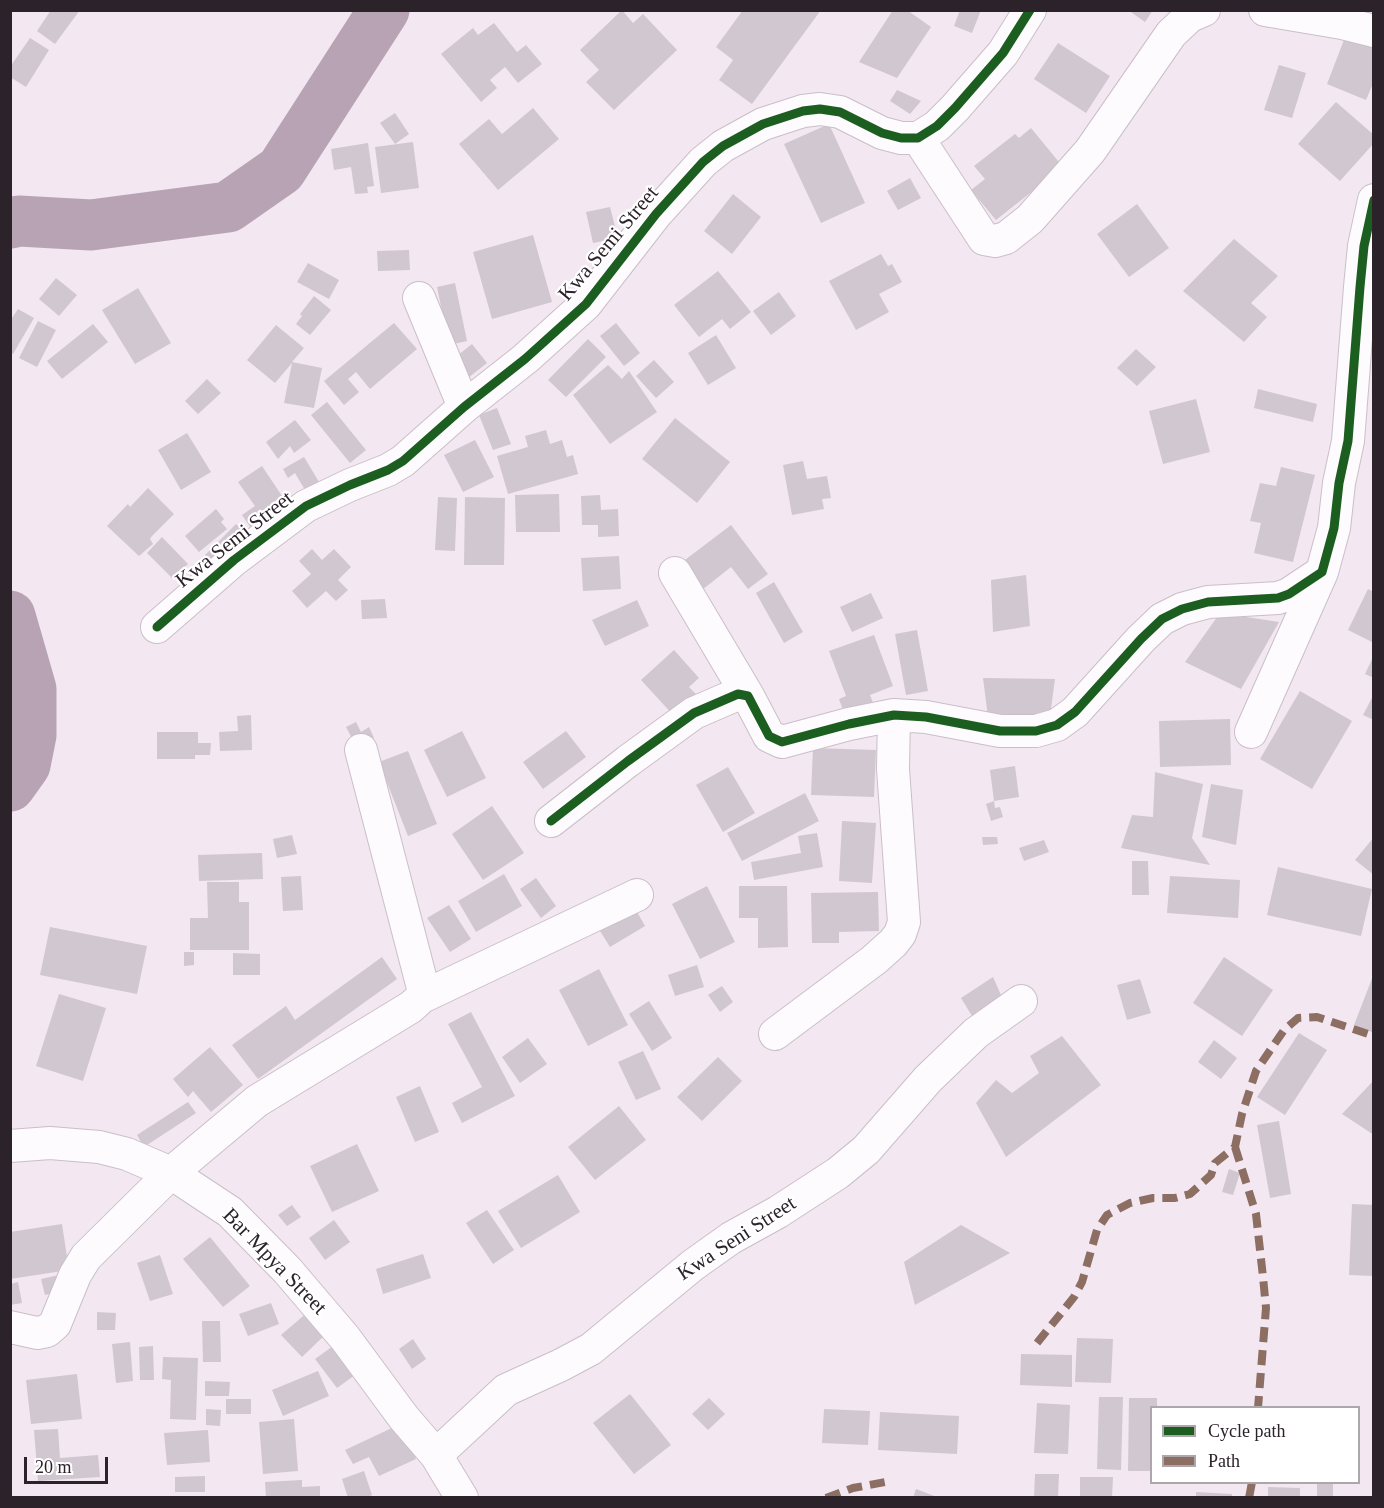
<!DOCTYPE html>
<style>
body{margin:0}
#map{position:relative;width:1384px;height:1508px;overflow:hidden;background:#f3e7f2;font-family:"Times New Roman",serif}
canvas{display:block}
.frame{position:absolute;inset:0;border:12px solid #2c222a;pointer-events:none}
.legend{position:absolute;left:1150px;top:1406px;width:210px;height:78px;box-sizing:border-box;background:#fff;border:2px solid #aba7aa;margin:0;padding:8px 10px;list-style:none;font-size:18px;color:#2c222a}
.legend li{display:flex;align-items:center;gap:12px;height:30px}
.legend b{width:30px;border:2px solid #aba7aa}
.scale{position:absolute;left:24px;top:1457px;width:84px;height:27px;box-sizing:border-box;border:3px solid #2c222a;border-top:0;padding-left:8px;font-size:18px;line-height:21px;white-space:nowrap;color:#2c222a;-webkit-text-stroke:4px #fff;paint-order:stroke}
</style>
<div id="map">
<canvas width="1384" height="1508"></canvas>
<div class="frame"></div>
<ul class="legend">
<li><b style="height:8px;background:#1b5e20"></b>Cycle path</li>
<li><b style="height:8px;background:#8d6e63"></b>Path</li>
</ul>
<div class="scale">20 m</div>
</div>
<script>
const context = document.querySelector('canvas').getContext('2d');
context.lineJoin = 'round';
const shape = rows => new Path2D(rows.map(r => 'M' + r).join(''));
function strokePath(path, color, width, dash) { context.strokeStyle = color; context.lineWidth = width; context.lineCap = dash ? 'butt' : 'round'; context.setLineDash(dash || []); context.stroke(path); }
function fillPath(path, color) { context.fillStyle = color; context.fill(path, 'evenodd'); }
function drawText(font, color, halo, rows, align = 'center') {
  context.font = font + ' "Times New Roman",serif'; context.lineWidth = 4.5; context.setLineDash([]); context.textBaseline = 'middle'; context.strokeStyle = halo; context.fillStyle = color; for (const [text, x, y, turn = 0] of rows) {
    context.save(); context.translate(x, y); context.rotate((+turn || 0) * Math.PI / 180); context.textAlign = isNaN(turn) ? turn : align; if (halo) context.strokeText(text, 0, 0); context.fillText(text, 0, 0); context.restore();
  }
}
strokePath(shape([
 [10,223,19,221,91,225,228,207,281,170,384,10],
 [10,616,31,689,31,735,25,765,10,786]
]), '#b8a3b4', 51);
fillPath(shape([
 [51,10,80,10,55,44,37,31],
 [622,10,633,23,643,14,677,50,614,110,586,82,599,70,580,50],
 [743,10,821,10,752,104,719,80,733,60,716,47],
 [893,10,907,10,931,27,897,78,859,62],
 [960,10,981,10,972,33,954,26],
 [1128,10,1153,10,1145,22],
 [494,23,517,52,526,45,542,64,518,83,505,67,490,80,497,88,481,102,441,54,473,28,478,35],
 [1347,32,1374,42,1374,81,1366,100,1327,84],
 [30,38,49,50,26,87,10,77,10,67],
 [1058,43,1110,76,1086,113,1034,79],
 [1279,65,1306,73,1292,118,1264,110],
 [897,90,921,101,910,114,890,101],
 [1336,102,1374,135,1374,143,1340,181,1298,144],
 [533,108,559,139,498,190,459,144,489,119,502,134],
 [395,113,409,134,395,144,380,123],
 [829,124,865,203,821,223,784,144],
 [1031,128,1063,167,996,220,971,190,985,179,974,166,1015,134,1019,138],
 [413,142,419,188,381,193,375,147],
 [368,143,374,186,367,187,368,193,355,194,351,167,334,170,331,149],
 [910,178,921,198,898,210,887,191],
 [733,194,761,217,732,254,704,231],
 [1137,204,1169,248,1129,277,1097,234],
 [610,207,618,238,593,243,586,212],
 [533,235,552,302,492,319,473,252],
 [1234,239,1278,276,1251,303,1267,317,1244,342,1183,291],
 [409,250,410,270,378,271,377,251],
 [881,254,888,266,892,264,902,282,879,294,889,312,856,330,829,281],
 [308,263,339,280,329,299,297,282],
 [718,271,751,312,730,329,722,319,699,337,674,305],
 [56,278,77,295,59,316,39,299],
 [455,283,467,341,449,345,437,287],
 [138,288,171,343,135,364,102,310],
 [779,292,796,316,771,335,753,311],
 [314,296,331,310,310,335,296,324,302,316,300,314],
 [18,309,34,318,13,354,10,353,10,321],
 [38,321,56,330,37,367,19,358],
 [394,323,417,349,370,389,356,372,348,379,359,392,344,405,324,381],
 [616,323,640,353,624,366,600,336],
 [93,324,108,342,62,379,47,361],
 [276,325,304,348,292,362,322,368,314,408,284,403,292,363,275,383,247,360],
 [716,335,736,368,708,385,688,353],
 [588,339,606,357,566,397,548,380],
 [472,344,487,363,463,382,448,363],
 [1136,349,1156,367,1137,386,1117,368],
 [654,360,674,382,656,398,636,376],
 [608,365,622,379,629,371,657,412,610,444,573,395],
 [207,379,221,393,198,414,185,401],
 [1258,389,1317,404,1313,422,1254,408],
 [1196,399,1210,452,1163,464,1149,411],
 [327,402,366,450,350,463,311,415],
 [497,408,511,444,493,450,479,415],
 [675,418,730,462,697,503,642,459],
 [295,420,311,440,294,453,290,446,278,459,266,442],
 [546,430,550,444,562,440,567,457,573,455,578,474,508,494,497,456,528,447,525,436],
 [187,433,211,472,181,490,158,450],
 [475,440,494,477,463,492,444,455],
 [304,457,319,482,305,490,295,473,288,478,283,469],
 [803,461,807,479,827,476,831,498,822,499,824,509,792,515,783,465],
 [262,466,282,496,275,501,282,511,253,531,242,515,255,506,238,482],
 [1281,467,1315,475,1293,562,1254,553,1261,523,1250,521,1260,483,1276,486],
 [148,488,174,514,152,536,150,539,153,544,139,556,107,526,128,504,130,507],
 [559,494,560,532,516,532,515,495],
 [600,495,601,510,618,509,619,536,598,537,598,525,582,525,581,496],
 [438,497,457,498,455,551,435,550],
 [465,497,505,498,504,565,464,565],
 [216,509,224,519,221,522,227,529,199,552,185,536],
 [236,524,247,534,215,565,205,555],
 [731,525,768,574,748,589,731,567,702,590,681,563],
 [162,537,188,564,173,579,147,553],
 [312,549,322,560,334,549,351,567,338,580,348,590,336,601,326,591,307,608,292,591,311,574,299,561],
 [619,556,621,589,583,591,581,558],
 [1026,575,1030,626,993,632,991,580],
 [774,582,803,632,784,643,756,593],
 [1368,589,1374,592,1374,643,1348,630],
 [871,593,883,618,852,632,840,607],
 [385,599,387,618,362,619,361,600],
 [637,600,649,626,605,646,592,620],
 [1220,613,1279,622,1241,689,1185,662],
 [917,630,928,691,906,695,895,634],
 [874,635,893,686,870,695,875,708,846,718,839,699,846,696,829,651],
 [674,650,699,678,689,687,698,696,675,717,641,680],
 [1374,655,1374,678,1365,674],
 [983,678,1055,679,1050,716,988,717],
 [1300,691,1352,721,1312,789,1260,759],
 [1374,694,1374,720,1363,715],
 [251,715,252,750,220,751,219,732,238,731,237,716],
 [1230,719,1231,765,1160,767,1159,721],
 [356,722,361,732,369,727,374,738,356,746,346,727],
 [462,731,486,778,447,797,424,750],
 [566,731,586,757,543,789,523,762],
 [157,732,198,732,198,743,211,743,210,755,195,755,195,759,157,759],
 [813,748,876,750,874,797,811,795],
 [408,751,437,824,408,836,379,762],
 [1015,766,1019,797,994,801,990,770],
 [728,767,755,813,723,832,696,785],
 [1155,772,1203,784,1192,838,1210,865,1121,848,1132,815,1153,817],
 [1211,784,1243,790,1236,845,1202,837],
 [805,793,819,821,742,861,727,833],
 [994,801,995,808,1000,807,1003,817,991,821,986,804],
 [492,806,524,853,483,880,452,834],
 [842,821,876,823,872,883,839,881],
 [817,833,823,867,754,880,751,862,801,853,798,836],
 [292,835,297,854,277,858,273,839],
 [982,837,997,837,998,844,983,845],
 [1374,837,1374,875,1355,860],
 [1044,840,1049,852,1024,861,1019,848],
 [262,853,263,879,199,881,198,855],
 [1132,861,1148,861,1149,895,1132,895],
 [1278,867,1372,889,1361,936,1267,915],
 [504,874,522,906,476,932,458,901],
 [301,876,303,910,283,911,281,877],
 [1170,876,1240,880,1238,918,1167,913],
 [536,878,556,906,541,918,520,889],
 [207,882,239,882,239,902,249,902,249,950,190,950,190,918,208,918],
 [707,886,735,942,700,959,672,904],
 [739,886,787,886,788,947,758,948,758,918,739,918],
 [878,892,879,931,839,932,839,943,812,943,811,893],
 [449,905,471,939,450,952,427,918],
 [636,910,645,926,610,947,600,931],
 [50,927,147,946,137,994,40,975],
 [184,952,194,952,194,965,184,966],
 [233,953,260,954,260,975,233,975],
 [382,957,397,979,258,1079,232,1045,286,1006,295,1020],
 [1224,957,1273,990,1242,1036,1193,1003],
 [697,965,704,987,675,996,668,975],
 [599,969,628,1025,588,1046,559,990],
 [1373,976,1374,976,1374,1033,1354,1025],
 [993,977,1005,1004,975,1021,961,998],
 [1140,979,1151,1013,1127,1020,1117,985],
 [722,986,733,1002,720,1012,708,995],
 [59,994,106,1008,83,1081,36,1066],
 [649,1001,672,1038,652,1051,629,1014],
 [471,1012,515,1096,462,1123,452,1103,482,1087,448,1024],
 [1299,1033,1327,1050,1285,1115,1257,1097],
 [1062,1036,1101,1085,1006,1157,976,1103,996,1080,1012,1093,1039,1073,1030,1056],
 [528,1038,547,1064,520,1083,502,1057],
 [1214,1040,1237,1058,1221,1079,1198,1062],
 [210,1047,243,1085,211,1112,193,1091,188,1097,173,1079],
 [643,1051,661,1089,636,1100,618,1062],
 [718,1057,742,1081,702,1121,677,1097],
 [1374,1080,1374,1135,1342,1114],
 [420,1086,439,1132,415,1142,396,1097],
 [188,1102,196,1113,144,1147,137,1135],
 [619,1106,646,1140,595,1180,568,1147],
 [1279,1121,1291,1194,1270,1198,1257,1125],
 [357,1144,379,1191,332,1212,310,1166],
 [1229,1169,1240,1173,1233,1195,1222,1192],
 [558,1175,580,1212,521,1248,498,1211],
 [1352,1204,1374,1205,1374,1276,1349,1275],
 [292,1205,301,1217,287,1226,278,1215],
 [487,1210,514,1250,493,1264,466,1223],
 [334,1220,350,1242,325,1260,309,1238],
 [62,1224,69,1270,10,1279,10,1232],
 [961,1225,1010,1253,915,1305,904,1262],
 [210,1237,250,1286,223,1307,183,1259],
 [423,1254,431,1278,383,1294,376,1269],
 [160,1255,173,1294,150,1301,137,1263],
 [59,1275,62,1291,45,1295,41,1279],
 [18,1282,22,1303,10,1305,10,1284],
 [271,1303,279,1324,248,1336,239,1314],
 [309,1311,327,1333,302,1357,281,1335],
 [97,1312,116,1313,115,1330,97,1330],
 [202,1321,220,1321,221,1362,203,1362],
 [1077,1338,1113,1339,1111,1383,1075,1382],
 [413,1339,426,1359,412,1369,399,1349],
 [340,1341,362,1370,337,1388,315,1359],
 [130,1342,133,1381,116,1383,112,1344],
 [153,1346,154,1380,140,1380,139,1347],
 [1021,1354,1072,1355,1072,1387,1020,1385],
 [163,1357,198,1358,196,1420,170,1419,171,1380,162,1379],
 [318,1371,329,1396,283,1416,272,1390],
 [77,1374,82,1419,31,1424,26,1380],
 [205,1381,230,1382,229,1396,205,1396],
 [630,1394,671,1445,634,1474,593,1423],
 [1099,1397,1123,1397,1121,1470,1097,1469],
 [709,1398,725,1414,708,1430,692,1414],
 [1129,1398,1157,1398,1157,1408,1152,1408,1152,1471,1128,1471],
 [226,1399,251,1399,251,1414,226,1414],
 [1037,1403,1070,1405,1068,1454,1034,1453],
 [206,1409,221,1410,220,1426,206,1425],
 [824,1409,870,1411,868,1445,822,1443],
 [880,1412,959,1416,957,1454,878,1450],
 [294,1419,298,1471,263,1474,259,1422],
 [394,1427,400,1439,408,1433,416,1459,379,1476,369,1457,353,1464,345,1450],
 [58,1429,60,1458,98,1455,100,1477,38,1481,34,1430],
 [208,1430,210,1462,167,1465,164,1433],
 [364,1471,372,1495,366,1498,348,1498,342,1479],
 [1035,1474,1059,1474,1058,1498,1034,1498],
 [205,1476,205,1492,175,1492,175,1477],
 [1080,1477,1113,1477,1112,1498,1080,1498],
 [302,1480,302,1487,320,1486,320,1498,266,1498,265,1482],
 [1317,1482,1333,1482,1333,1498,1317,1498],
 [1268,1487,1300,1488,1300,1498,1268,1498],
 [916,1489,937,1497,937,1498,913,1498],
 [1196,1492,1232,1494,1232,1498,1196,1498]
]), '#d1c7d0');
const street = shape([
 [1265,10,1342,23,1374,31],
 [918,138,984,239,995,241,1006,238,1030,219,1090,151,1171,34,1190,16,1204,10],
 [419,298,464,407],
 [675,573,748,696],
 [157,627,234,560,306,506,350,485,388,470,403,461,464,407,525,359,586,304,656,214,703,162,723,146,763,124,803,111,820,109,840,112,882,133,901,138,918,138,937,126,955,108,1003,53,1030,10],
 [1251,732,1322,572],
 [551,821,628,761,694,713,738,694,748,696,769,736,782,742,849,724,894,715,926,717,1000,731,1036,731,1057,725,1075,712,1141,639,1162,619,1182,609,1208,602,1278,598,1289,594,1322,572,1334,528,1339,483,1348,441,1360,287,1364,246,1374,200],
 [422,997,637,895],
 [775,1034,874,960,893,943,900,934,904,922,893,769,894,715],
 [10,1146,50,1143,99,1147,127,1154,171,1173,230,1212,287,1270,345,1338,404,1418,436,1455,462,1498],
 [10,1327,37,1333,47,1331,55,1324,75,1275,86,1257,171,1173,257,1101,411,1007,422,997,423,988,361,750],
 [436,1455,506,1390,561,1365,591,1349,693,1265,731,1238,778,1212,838,1173,866,1150,928,1079,976,1033,1021,1001]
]);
strokePath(street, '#cabfc8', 34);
strokePath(street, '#fdfbfd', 32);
strokePath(shape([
 [1235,1147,1256,1214,1263,1277,1266,1308,1258,1408],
 [1037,1343,1074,1297,1082,1282,1097,1230,1107,1215,1130,1203,1153,1198,1175,1198,1190,1194,1211,1175,1215,1163,1235,1147,1242,1114,1256,1071,1284,1030,1298,1018,1317,1017,1374,1036],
 [1373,1460,1374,1460],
 [826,1498,853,1488,891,1481],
 [1249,1498,1252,1482]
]), '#8d6e63', 8, [15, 8]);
strokePath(shape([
 [157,627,234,560,306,506,350,485,388,470,403,461,464,407,525,359,586,304,656,214,703,162,723,146,763,124,803,111,820,109,840,112,882,133,901,138,918,138,937,126,955,108,1003,53,1030,10],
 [551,821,628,761,694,713,738,694,748,696,769,736,782,742,849,724,894,715,926,717,1000,731,1036,731,1057,725,1075,712,1141,639,1162,619,1182,609,1208,602,1278,598,1289,594,1322,572,1334,528,1339,483,1348,441,1360,287,1364,246,1374,200]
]), '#1b5e20', 9);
drawText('21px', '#2c222a', '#fff', [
 ["Kwa Semi Street",609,244,-50],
 ["Kwa Semi Street",235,540,-38],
 ["Kwa Seni Street",737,1239,-33],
 ["Bar Mpya Street",274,1262,46]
]);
</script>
